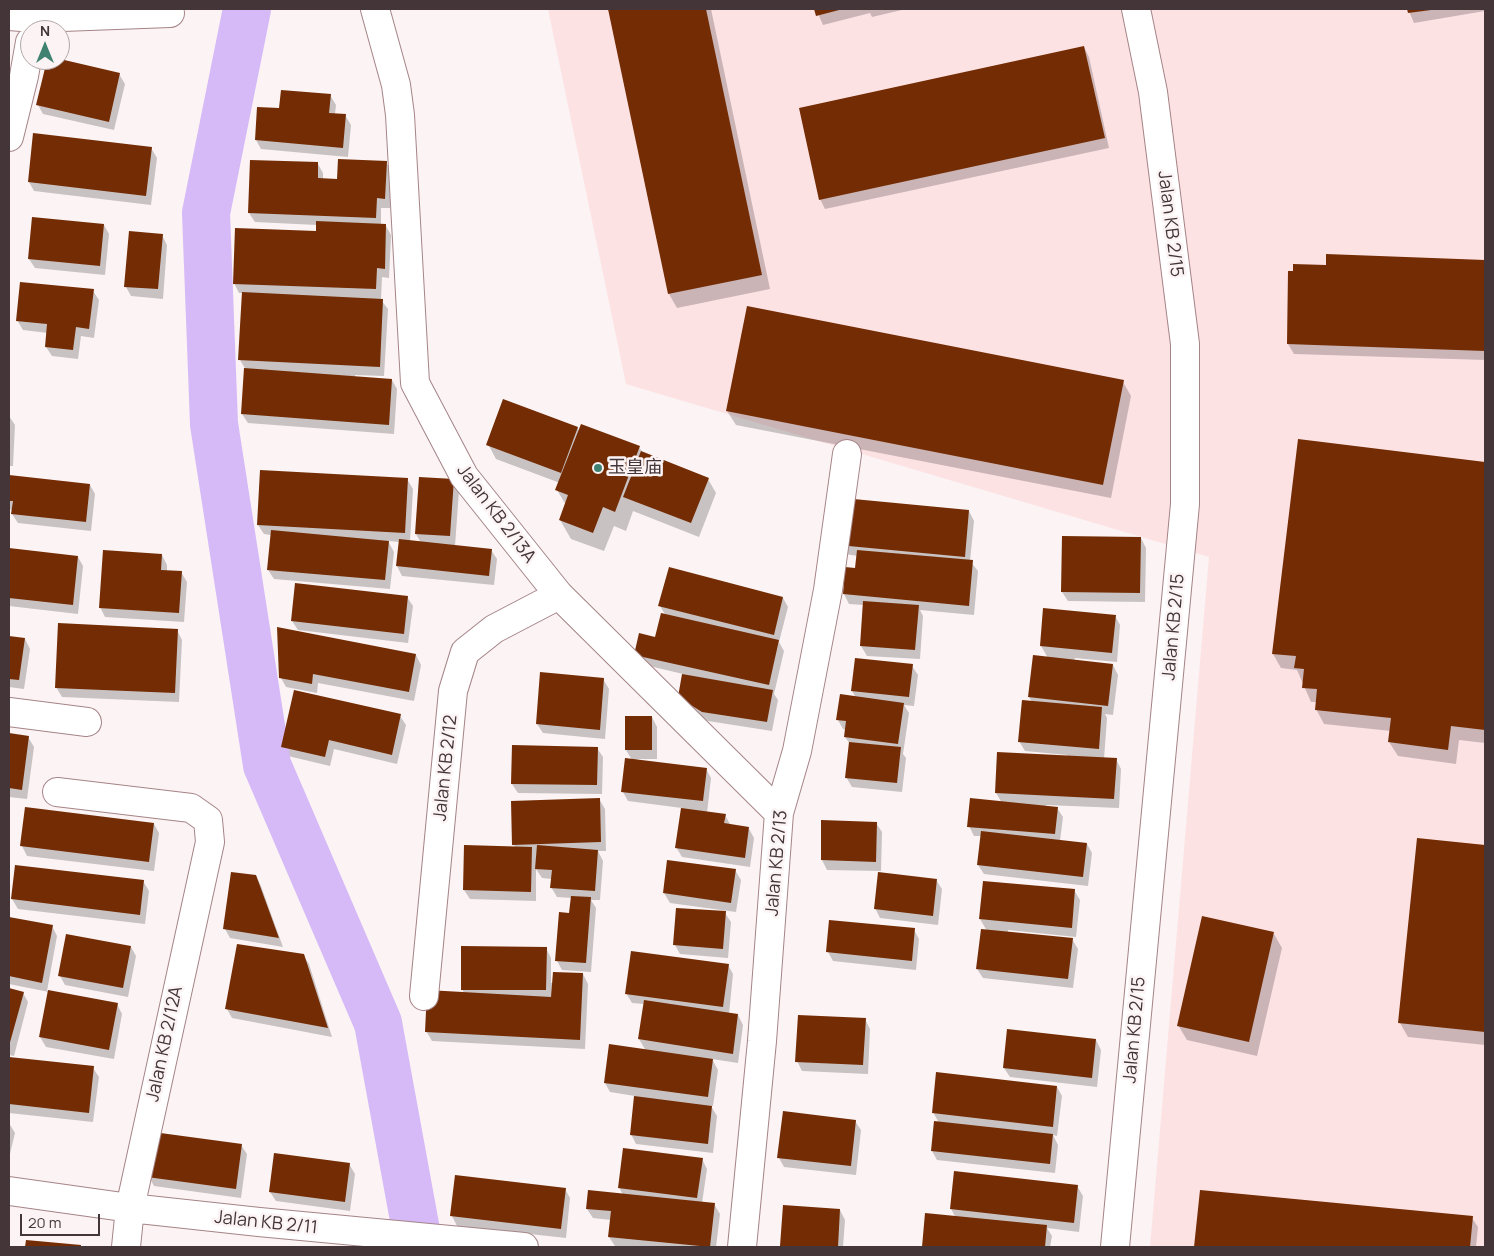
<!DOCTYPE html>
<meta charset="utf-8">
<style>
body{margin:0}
#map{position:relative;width:1494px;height:1256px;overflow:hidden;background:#fbf3f4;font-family:Manrope,sans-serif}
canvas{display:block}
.frame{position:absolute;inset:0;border:10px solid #443638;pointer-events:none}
.north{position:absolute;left:20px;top:20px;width:50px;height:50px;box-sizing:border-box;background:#fbf3f4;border:1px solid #b2a7a9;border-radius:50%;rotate:0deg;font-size:14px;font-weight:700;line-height:20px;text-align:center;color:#443638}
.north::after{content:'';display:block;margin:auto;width:18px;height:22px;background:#408272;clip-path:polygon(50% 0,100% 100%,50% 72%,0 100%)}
.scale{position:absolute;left:20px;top:1214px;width:80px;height:22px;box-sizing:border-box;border:2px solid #443638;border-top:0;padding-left:6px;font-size:15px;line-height:18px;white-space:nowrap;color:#443638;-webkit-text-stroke:4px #fbf3f4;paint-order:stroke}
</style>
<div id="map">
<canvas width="1494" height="1256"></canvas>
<div class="frame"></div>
<div class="north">N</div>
<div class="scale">20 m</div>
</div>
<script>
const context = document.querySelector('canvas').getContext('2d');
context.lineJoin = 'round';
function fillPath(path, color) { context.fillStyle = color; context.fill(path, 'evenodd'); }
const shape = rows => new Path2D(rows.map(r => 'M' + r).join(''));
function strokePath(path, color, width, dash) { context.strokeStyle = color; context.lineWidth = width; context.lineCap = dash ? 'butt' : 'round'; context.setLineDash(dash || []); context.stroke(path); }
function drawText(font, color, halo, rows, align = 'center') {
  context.font = font + ' Manrope,"Noto Sans SC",sans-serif'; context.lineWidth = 5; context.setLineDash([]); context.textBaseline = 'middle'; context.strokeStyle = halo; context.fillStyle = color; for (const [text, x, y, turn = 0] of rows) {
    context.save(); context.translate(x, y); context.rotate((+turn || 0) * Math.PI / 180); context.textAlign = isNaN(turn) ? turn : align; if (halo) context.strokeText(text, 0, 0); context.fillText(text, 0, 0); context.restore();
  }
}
fillPath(shape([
 [548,9,1485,9,1485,1247,1150,1247,1209,557,626,384]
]), '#fde2e4');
fillPath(shape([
 [609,9,711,9,770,289,677,308,669,294],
 [816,9,906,9,872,17,870,13,823,25],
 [1408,9,1485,9,1485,11,1414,23],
 [1084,47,1089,57,1109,148,825,209,820,199],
 [119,74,125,84,114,130,43,114,38,105],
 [330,95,336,105,335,114,345,115,351,125,348,157,261,149,256,140,280,110],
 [151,148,157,158,151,205,34,191,29,182],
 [386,162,392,172,390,208,381,208,381,225,386,226,391,235,389,278,382,277,381,300,388,309,384,376,355,375,355,377,392,380,397,389,394,434,248,423,242,414,246,370,240,360,243,293,239,293,234,283,317,232,317,225,255,222,249,213,318,164,323,173,323,179,338,180],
 [104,225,109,234,105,275,35,268,29,259],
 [162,235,167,245,163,299,131,296,126,287],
 [1327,255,1485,261,1485,360,1294,354,1288,344,1289,273,1327,267],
 [93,291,99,300,94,338,81,336,78,359,52,356,46,347,48,333,23,330,17,320],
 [1123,382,1131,396,1111,498,736,425,727,411],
 [504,401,578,428,579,432,639,447,643,453,708,479,716,493,699,537,633,511,626,531,614,526,604,551,571,539,560,520,566,505,557,490,560,483,496,459,488,444],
 [9,416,15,425,13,466,9,466],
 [1299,440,1485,463,1485,743,1459,740,1456,764,1398,756,1389,742,1391,731,1324,724,1316,709,1317,702,1311,702,1297,670,1281,668,1273,654],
 [9,476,90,485,95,494,91,531,18,523,12,514,13,510,9,509],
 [407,479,413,489,410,542,421,543,416,534,453,480,459,490,455,546,491,550,497,559,494,585,402,576,397,566,400,542,388,541,394,552,390,589,274,579,268,570,271,535,264,534,258,525],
 [969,511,974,521,970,561,978,571,974,615,920,610,923,616,920,659,867,656,861,646,864,605,849,604,844,594,846,568,857,569,858,556,845,554,840,545],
 [1141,538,1146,548,1145,602,1068,601,1062,592],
 [9,549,78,557,83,566,78,614,9,606],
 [162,555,167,565,167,571,181,572,187,582,184,622,105,617,100,607],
 [407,597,413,606,408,643,298,630,292,621],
 [783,598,788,607,779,642,784,651,774,694,778,700,772,731,708,721,685,706,680,697,683,674,641,664,635,654,656,639,666,616,660,606],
 [1115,616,1120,625,1117,662,1075,658,1074,661,1113,665,1118,675,1113,715,1105,714,1107,718,1104,759,1116,759,1121,769,1119,808,1046,805,1045,807,1057,808,1063,817,1060,841,1087,844,1092,853,1088,886,984,874,978,865,981,836,974,836,969,826,1002,803,996,793,1067,757,1067,755,1025,751,1019,741,1033,703,1029,697,1048,658,1041,646],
 [177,630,182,640,179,702,62,697,56,687],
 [9,637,25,639,30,649,24,689,9,687],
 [416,655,421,665,414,701,318,683,317,693,286,687,281,678],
 [912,666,918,675,914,706,904,705,909,713,903,754,906,758,902,792,852,787,846,777,850,744,845,737,846,730,843,729,838,720,856,698,852,691],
 [603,679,609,689,605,739,543,733,537,724],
 [400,716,406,725,397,764,334,749,330,766,288,756,282,746],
 [652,717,657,727,657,759,637,759,637,761,706,769,711,778,707,813,725,815,731,826,749,829,754,838,750,867,682,857,676,847,682,808,628,801,623,792,632,760,626,750],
 [9,735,28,737,34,747,27,799,9,797],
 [597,748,603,757,602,794,518,793,512,784],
 [599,799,605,809,606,851,598,851,603,861,600,900,591,900,596,908,591,972,562,970,557,961,570,914,572,898,557,897,551,887,552,879,542,878,536,869,536,901,470,899,464,890,516,848,513,844],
 [876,823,882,832,881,871,827,870,822,860],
 [154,824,159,833,154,871,27,856,22,846],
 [1419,839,1485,846,1485,1045,1408,1037,1400,1023],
 [16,866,143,881,149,891,145,924,18,909,12,899],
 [735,870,741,880,736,912,670,903,664,893],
 [256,876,261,886,283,947,230,938,225,929],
 [936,880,942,889,938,925,880,918,875,908],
 [1074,890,1080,900,1076,937,1008,930,1008,933,1072,939,1078,949,1073,988,983,978,977,969,987,931,980,919],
 [725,913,731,922,728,958,680,954,675,945],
 [9,918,52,926,57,936,47,991,117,1004,122,1014,114,1059,46,1047,40,1037,49,992,9,984],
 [914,930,919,939,916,970,833,961,828,952],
 [1274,934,1282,948,1257,1056,1187,1040,1178,1025],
 [131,947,136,956,128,997,65,985,60,976],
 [546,948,551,958,551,983,583,974,588,984,585,1049,432,1041,426,1031,464,993,462,989],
 [303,955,309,964,332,1037,232,1018,227,1009],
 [728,965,733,974,729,1014,738,1015,743,1025,738,1063,712,1059,718,1070,713,1106,711,1106,717,1116,713,1153,636,1144,631,1134,635,1096,610,1092,605,1083,646,1051,639,1039,644,1004,632,1003,626,993],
 [9,989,23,993,28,1002,14,1056,9,1055],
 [865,1019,870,1029,868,1074,802,1071,797,1061],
 [1096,1040,1101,1050,1097,1087,1010,1077,1004,1068],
 [9,1058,93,1068,99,1077,93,1122,9,1113],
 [1057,1087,1062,1096,1057,1136,1053,1135,1058,1145,1055,1173,937,1160,932,1151,939,1123,933,1112],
 [855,1121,861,1130,856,1175,784,1167,779,1158],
 [9,1123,15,1133,9,1158],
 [241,1145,247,1154,241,1198,154,1186,149,1177],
 [702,1159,707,1169,702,1203,714,1204,720,1214,716,1247,615,1246,609,1237,611,1220,593,1218,587,1209,623,1195,619,1187],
 [349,1164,355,1174,350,1211,276,1201,270,1192],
 [1077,1186,1083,1196,1079,1232,1047,1228,1052,1236,1050,1247,923,1247,926,1215,956,1218,951,1209],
 [565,1189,570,1198,566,1238,457,1226,452,1216],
 [1201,1191,1472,1218,1478,1227,1476,1247,1196,1247],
 [840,1210,845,1220,843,1247,782,1247],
 [27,1241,80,1246,81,1247,27,1247]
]), '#0003');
strokePath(shape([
 [247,9,206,213,214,424,267,765,378,1023,419,1247]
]), '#d6baf7', 48);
fillPath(shape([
 [608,9,706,9,762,275,668,294],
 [814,9,843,9,816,16],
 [1407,9,1431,9,1431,10,1408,13],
 [1084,46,1105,138,819,200,799,108],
 [60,59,120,73,109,122,36,105,47,60],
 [281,90,331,94,329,113,346,114,343,148,255,140,257,107,279,108],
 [33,133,152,147,146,196,28,182],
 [338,159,387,161,385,199,377,198,376,218,248,213,250,160,318,162,318,178,337,179],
 [32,217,104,224,100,266,28,259],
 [316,221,386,224,385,269,377,268,376,289,233,284,235,228,316,231],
 [129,231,163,234,158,289,124,287],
 [1326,254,1485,260,1485,351,1287,344,1288,271,1293,271,1293,264,1326,265],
 [20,282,94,289,89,329,76,327,73,350,45,347,47,324,16,321],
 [242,292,383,299,380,367,238,360],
 [747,306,1124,380,1103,485,726,411],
 [244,368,392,379,389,425,241,414],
 [503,399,578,427,561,473,486,445],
 [581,424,640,446,615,512,603,507,593,533,559,520,568,495,555,490],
 [1298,439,1485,462,1485,730,1451,726,1448,750,1388,742,1391,718,1315,710,1317,689,1302,688,1304,669,1294,668,1296,656,1272,654],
 [641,451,709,478,691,523,623,497],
 [260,470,408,478,405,533,257,525],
 [9,475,90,484,86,522,11,514,13,501,9,501],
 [419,477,454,479,450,536,415,534],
 [843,498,969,510,965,557,838,545],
 [271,530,389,541,385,580,267,570],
 [1062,536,1141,537,1140,593,1061,592],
 [399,539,492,549,489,576,396,566],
 [9,548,78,556,73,605,9,598],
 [103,550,162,554,161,570,182,571,179,613,99,608],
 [857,550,973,560,969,606,843,594,845,567,855,568],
 [669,567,783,597,774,635,658,606],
 [295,583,408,596,404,634,291,621],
 [863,601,919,605,915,650,860,646],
 [1043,608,1116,615,1112,653,1040,646],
 [661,613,779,640,769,685,634,655,639,633,655,637],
 [58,623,178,629,175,693,55,688],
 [277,627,416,654,409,692,313,674,312,684,279,678],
 [9,636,25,638,19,680,9,679],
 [1033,655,1113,664,1108,706,1028,697],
 [855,658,913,664,909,697,851,691],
 [540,672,604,678,600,730,536,724],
 [682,674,773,690,767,722,702,712,678,697],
 [294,690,401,714,392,755,329,740,325,757,281,747],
 [840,694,904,703,898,744,844,737,846,721,836,720],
 [1022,700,1102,707,1099,749,1018,742],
 [625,716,652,716,652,750,625,750],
 [9,733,29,736,22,790,9,788],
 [849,742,901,747,897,783,845,778],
 [512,745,598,747,597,785,511,784],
 [997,752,1117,758,1114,799,995,793],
 [625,758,707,768,703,801,621,792],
 [600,798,601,842,512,845,511,801],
 [970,798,1058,807,1055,834,967,827],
 [25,807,154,823,149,862,20,846],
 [681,808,726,814,724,823,749,827,745,858,675,848],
 [821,820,877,822,876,862,821,860],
 [981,831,1087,843,1083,877,977,865],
 [1417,838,1485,845,1485,1032,1398,1023],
 [464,845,532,847,531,892,463,890],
 [537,845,598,850,595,891,550,888,552,870,535,869],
 [667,860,736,869,731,903,663,893],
 [15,865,144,880,140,915,11,899],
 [231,872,256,875,279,938,223,929],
 [878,872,937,879,933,916,874,909],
 [983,881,1075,889,1072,928,979,919],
 [571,896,591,897,586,963,555,961,559,912,569,913],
 [676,908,726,911,723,949,673,945],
 [1202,916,1274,932,1249,1042,1177,1026],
 [9,917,53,925,42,983,9,976],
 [829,920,915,928,912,961,826,952],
 [981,929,1073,938,1068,979,976,969],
 [66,934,131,946,123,988,58,976],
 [237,944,304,954,328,1028,225,1009],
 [461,946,547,947,546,990,461,990],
 [631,951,729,964,723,1007,625,994],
 [553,972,583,973,580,1040,425,1032,427,990,551,997],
 [9,988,24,992,9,1046],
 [48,990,118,1003,109,1050,39,1037],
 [644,1000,738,1014,733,1054,638,1039],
 [798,1015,866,1018,863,1065,795,1062],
 [1007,1029,1096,1039,1092,1078,1003,1068],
 [609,1044,713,1059,708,1097,604,1083],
 [9,1057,94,1066,89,1113,9,1104],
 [936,1072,1057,1086,1053,1127,932,1113],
 [634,1096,712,1106,708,1144,630,1135],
 [783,1111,856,1120,851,1166,777,1158],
 [934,1121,1053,1134,1050,1164,931,1151],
 [153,1132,242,1144,236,1189,147,1177],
 [623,1148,703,1158,697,1198,618,1188],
 [274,1153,350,1163,345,1202,269,1192],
 [954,1171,1078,1185,1074,1223,950,1209],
 [455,1175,566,1188,561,1229,450,1216],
 [588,1190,715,1203,710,1247,608,1237,611,1211,586,1209],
 [1200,1190,1473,1216,1470,1247,1194,1247],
 [783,1205,840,1209,838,1247,780,1246],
 [925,1213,1047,1225,1045,1247,922,1247],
 [26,1240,81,1245,81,1247,25,1247]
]), '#732c03');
const minor = shape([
 [375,9,396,85,400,115,415,383,464,476,559,595,779,813],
 [9,16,35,18,170,13],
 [9,137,24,76,30,42],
 [9,712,87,722],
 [57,792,191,808,208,820,210,842,130,1208,126,1247],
 [424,996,453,691,465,652,494,629,559,595],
 [9,1191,130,1208,259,1222,524,1247],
 [742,1247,762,1041,779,813,797,751,828,590,847,454],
 [1115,1247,1185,504,1185,344,1153,92,1136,9]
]);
strokePath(minor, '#a58487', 30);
strokePath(minor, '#fff', 28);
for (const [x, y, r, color] of [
 [598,468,5,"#408272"]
]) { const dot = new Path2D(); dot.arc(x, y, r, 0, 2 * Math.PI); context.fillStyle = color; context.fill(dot); strokePath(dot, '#fbf3f4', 2); }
drawText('18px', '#443638', '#fbf3f4', [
 ["Jalan KB 2/15",1170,224,83],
 ["Jalan KB 2/13A",496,514,53],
 ["Jalan KB 2/15",1174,627,-85],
 ["Jalan KB 2/12",446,768,-84],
 ["Jalan KB 2/13",777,863,-85],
 ["Jalan KB 2/15",1135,1030,-85],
 ["Jalan KB 2/12A",165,1044,-78],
 ["Jalan KB 2/11",266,1223,6]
]);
drawText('18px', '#443638', '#fbf3f4', [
 ["玉皇庙",608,468]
], 'left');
</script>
